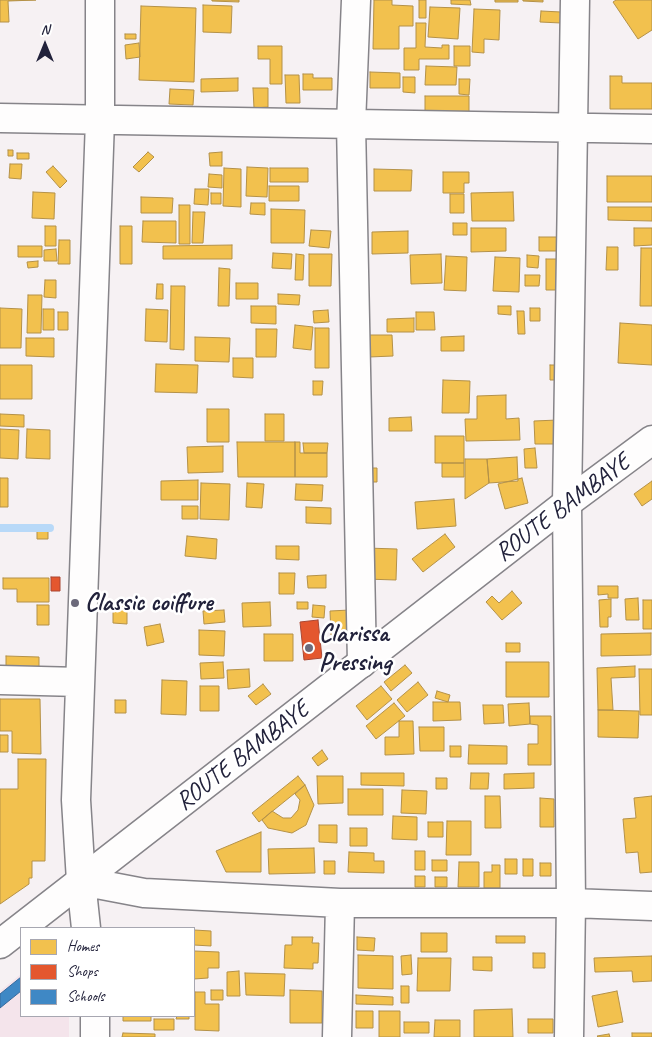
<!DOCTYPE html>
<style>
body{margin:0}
#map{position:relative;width:652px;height:1037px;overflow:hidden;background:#f6f1f3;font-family:Caveat,sans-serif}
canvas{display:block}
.legend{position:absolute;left:20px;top:927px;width:175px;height:90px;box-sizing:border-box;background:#fff;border:1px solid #a7a7b1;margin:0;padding:6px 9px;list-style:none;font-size:15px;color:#22223b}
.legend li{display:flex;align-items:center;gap:10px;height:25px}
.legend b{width:25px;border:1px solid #a7a7b1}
.north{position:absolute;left:20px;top:20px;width:50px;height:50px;-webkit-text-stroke:4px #fff;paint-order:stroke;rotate:0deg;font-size:14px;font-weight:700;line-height:20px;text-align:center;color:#22223b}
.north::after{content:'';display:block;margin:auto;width:18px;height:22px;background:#22223b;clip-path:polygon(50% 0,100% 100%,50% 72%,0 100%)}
</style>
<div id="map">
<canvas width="652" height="1037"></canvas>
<ul class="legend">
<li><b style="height:14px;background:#f2c14e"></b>Homes</li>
<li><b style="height:14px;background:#e4572e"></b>Shops</li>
<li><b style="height:14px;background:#3f88c5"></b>Schools</li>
</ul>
<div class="north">N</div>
</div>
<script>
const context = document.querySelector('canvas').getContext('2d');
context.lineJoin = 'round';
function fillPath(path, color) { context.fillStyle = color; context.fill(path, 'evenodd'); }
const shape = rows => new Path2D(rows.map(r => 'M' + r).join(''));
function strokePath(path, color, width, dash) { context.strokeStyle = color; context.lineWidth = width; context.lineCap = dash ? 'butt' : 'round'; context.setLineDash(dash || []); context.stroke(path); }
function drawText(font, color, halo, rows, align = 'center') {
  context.font = font + ' Caveat,sans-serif'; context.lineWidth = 5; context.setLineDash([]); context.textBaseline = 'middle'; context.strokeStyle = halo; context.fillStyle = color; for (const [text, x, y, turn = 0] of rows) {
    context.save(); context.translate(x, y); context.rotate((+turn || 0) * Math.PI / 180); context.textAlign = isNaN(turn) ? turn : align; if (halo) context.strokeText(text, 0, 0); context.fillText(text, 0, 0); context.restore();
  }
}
fillPath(shape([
 [21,974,21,1016,69,1016,69,1037,0,1037,0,991]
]), '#f4e4eb');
const homes = shape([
 [0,0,36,0,8,1,9,22,0,22,0,0],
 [212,0,239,0,239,2,212,1,212,0],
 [374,0,392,0,392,5,413,6,413,26,399,26,399,49,373,49,374,0],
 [419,0,426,0,426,18,419,18,419,0],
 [451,0,470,0,471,5,451,4,451,0],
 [495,0,518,0,518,2,495,2,495,0],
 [523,0,543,0,543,2,523,1,523,0],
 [616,0,652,0,652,30,638,39,613,2,616,0],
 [203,5,232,6,231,33,203,32,203,5],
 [141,6,196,8,194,82,139,80,141,6],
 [430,7,460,8,458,39,428,37,430,7],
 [474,9,500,10,499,40,484,39,484,53,472,52,474,9],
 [541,11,561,12,561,23,540,22,541,11],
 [416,23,426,23,425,47,442,48,442,45,449,45,449,59,419,59,419,70,404,70,404,48,416,48,416,23],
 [125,34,136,34,136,39,125,39,125,34],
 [139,43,140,57,126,59,125,45,139,43],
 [258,46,282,46,282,84,270,84,270,59,258,59,258,46],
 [454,46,470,46,470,66,454,66,454,46],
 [426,66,457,67,456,85,425,85,426,66],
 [370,72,400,73,400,88,370,88,370,72],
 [303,74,313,74,313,78,332,78,332,90,303,90,303,74],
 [285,75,299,75,300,103,286,103,285,75],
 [610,76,622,76,622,83,652,83,652,109,610,109,610,76],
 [403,77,415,77,415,93,403,92,403,77],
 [238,78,238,91,201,92,201,79,238,78],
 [459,79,470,79,469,95,459,94,459,79],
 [253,88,268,88,268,107,254,108,253,88],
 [170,89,194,90,193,105,169,104,170,89],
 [425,96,469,96,469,113,425,112,425,96],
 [8,150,13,150,13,156,8,156,8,150],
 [148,152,154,157,139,172,133,167,148,152],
 [222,152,222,166,210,166,209,153,222,152],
 [17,153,29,153,29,159,17,159,17,153],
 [10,164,22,164,21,179,9,178,10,164],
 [53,166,67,181,60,188,46,172,53,166],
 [247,167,268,168,267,197,246,196,247,167],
 [224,168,241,169,241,207,223,206,224,168],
 [270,168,308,168,308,182,270,182,270,168],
 [374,169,412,170,411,191,374,191,374,169],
 [443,172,469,172,469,183,464,183,464,193,443,193,443,172],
 [209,174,222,175,222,188,208,187,209,174],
 [607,176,652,176,652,202,607,202,607,176],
 [269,186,299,186,299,201,269,201,269,186],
 [195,189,209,189,208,205,194,204,195,189],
 [33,192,55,193,54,219,32,218,33,192],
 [513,192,514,221,472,221,471,193,513,192],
 [211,193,221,193,221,204,211,204,211,193],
 [450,194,464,194,464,213,450,213,450,194],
 [141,197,173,198,172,213,141,213,141,197],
 [251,203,265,203,265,215,250,214,251,203],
 [179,205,190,205,190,244,179,244,179,205],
 [608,207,652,207,652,221,608,220,608,207],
 [271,209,305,210,304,243,271,243,271,209],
 [193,212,205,212,203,243,192,243,193,212],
 [143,221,176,221,176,243,142,242,143,221],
 [453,223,467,223,467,235,453,235,453,223],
 [45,226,56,226,56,246,45,246,45,226],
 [120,226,132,226,132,264,120,264,120,226],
 [471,228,506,228,506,251,471,252,471,228],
 [634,228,652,228,652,245,634,246,634,228],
 [311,230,331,231,329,248,309,246,311,230],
 [408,231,408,253,372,254,372,232,408,231],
 [539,237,560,237,560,251,539,251,539,237],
 [59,240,70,240,70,264,58,264,59,240],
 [232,245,232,259,163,259,163,246,232,245],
 [18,246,42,246,42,257,18,257,18,246],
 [607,247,618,247,618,270,606,270,607,247],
 [641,248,652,248,652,306,640,306,641,248],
 [56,249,57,261,44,261,44,250,56,249],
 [273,253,292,254,291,269,272,268,273,253],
 [296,254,304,255,303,280,295,280,296,254],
 [309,254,332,254,331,286,309,286,309,254],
 [441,254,442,283,411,284,410,255,441,254],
 [527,255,539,256,538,268,527,267,527,255],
 [446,256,467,257,466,291,444,290,446,256],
 [495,257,520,258,519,292,493,291,495,257],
 [546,259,561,259,561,290,546,290,546,259],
 [38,261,38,267,28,268,27,262,38,261],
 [219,268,230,269,229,306,218,306,219,268],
 [525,275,540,275,539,286,525,286,525,275],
 [45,280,56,280,56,298,44,297,45,280],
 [236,283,258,283,258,299,236,299,236,283],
 [157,284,163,284,163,299,156,299,157,284],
 [171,286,185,286,184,350,170,349,171,286],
 [278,294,300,295,299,305,278,304,278,294],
 [28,295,42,295,41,333,27,333,28,295],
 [251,306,276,306,276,324,251,323,251,306],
 [498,306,511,306,511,315,498,314,498,306],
 [0,308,22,309,21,348,0,348,0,308],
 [530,308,540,308,540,321,530,321,530,308],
 [43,309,54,309,54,330,43,330,43,309],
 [146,309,168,310,167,342,145,341,146,309],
 [328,310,329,322,314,323,313,311,328,310],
 [517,311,524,311,525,334,518,334,517,311],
 [58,312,68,312,68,330,58,330,58,312],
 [416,312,434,312,435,330,416,330,416,312],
 [414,318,414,332,387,332,387,319,414,318],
 [620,323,652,325,652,365,618,363,620,323],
 [295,325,313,327,311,350,293,348,295,325],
 [315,328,329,328,329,368,315,368,315,328],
 [256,329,277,329,276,357,256,357,256,329],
 [368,335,392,335,393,356,369,357,368,335],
 [464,336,464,351,441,351,441,337,464,336],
 [195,337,230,338,229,362,195,361,195,337],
 [26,338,54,338,54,357,26,356,26,338],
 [233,358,253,358,253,378,233,377,233,358],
 [156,364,198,365,197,393,155,392,156,364],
 [0,365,32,365,32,399,0,399,0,365],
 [550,365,562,365,562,380,550,380,550,365],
 [443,380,470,381,469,413,442,413,443,380],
 [313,381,323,381,322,395,313,395,313,381],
 [506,395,506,419,519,418,520,440,466,441,465,419,477,419,477,396,506,395],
 [207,409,229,409,229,442,207,442,207,409],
 [0,414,24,415,24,427,0,426,0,414],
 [265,414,284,414,284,441,265,441,265,414],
 [411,417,412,431,389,431,389,418,411,417],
 [558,420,559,444,535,444,534,421,558,420],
 [0,429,19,430,18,459,0,458,0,429],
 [27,429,50,430,50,459,26,458,27,429],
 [435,436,464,436,464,463,435,463,435,436],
 [237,442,295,442,295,477,238,477,237,442],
 [295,442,300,442,300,453,327,453,327,477,295,477,295,442],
 [303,443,328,443,327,453,304,453,303,443],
 [223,446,223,472,188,473,187,447,223,446],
 [535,448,537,468,525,468,524,449,535,448],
 [517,457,518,481,489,483,487,459,517,457],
 [465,459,487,459,489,483,465,499,465,459],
 [442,463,464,463,464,477,442,477,442,463],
 [366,468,377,468,377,482,366,482,366,468],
 [0,478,8,478,8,507,0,507,0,478],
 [522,478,528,503,505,509,498,484,522,478],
 [198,480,198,500,161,500,161,481,198,480],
 [652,481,652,499,642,506,634,494,652,481],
 [201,483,230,484,229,520,200,519,201,483],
 [247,483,264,484,262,508,246,507,247,483],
 [296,484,323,485,322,501,295,500,296,484],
 [454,499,456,526,417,529,415,502,454,499],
 [182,506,198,506,198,519,182,519,182,506],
 [306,507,331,508,331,524,306,523,306,507],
 [37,530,48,530,48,539,37,539,37,530],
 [445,534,455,547,423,572,412,559,445,534],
 [187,536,217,539,216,559,185,556,187,536],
 [276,546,299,546,299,560,276,559,276,546],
 [366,548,397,549,396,580,365,579,366,548],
 [279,573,295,573,294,594,279,594,279,573],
 [326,575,326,588,308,588,307,576,326,575],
 [3,578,49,578,49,602,17,602,17,589,3,589,3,578],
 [598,586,618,586,618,598,608,598,608,594,598,595,598,586],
 [512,591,522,603,502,620,486,602,492,596,499,603,512,591],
 [638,598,639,620,626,620,625,599,638,598],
 [611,599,611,617,608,617,608,627,600,627,599,600,611,599],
 [643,600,652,600,652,629,643,629,643,600],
 [270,602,271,626,243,627,242,603,270,602],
 [297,602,308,602,308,609,297,609,297,602],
 [113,604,127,604,127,624,113,623,113,604],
 [37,605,49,605,49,625,37,625,37,605],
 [313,605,325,606,324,618,312,617,313,605],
 [224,610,225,622,204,624,203,611,224,610],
 [350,610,350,635,331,635,330,611,350,610],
 [160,624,164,642,147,646,144,627,160,624],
 [199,630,225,631,224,656,199,655,199,630],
 [651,633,651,655,601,656,601,634,651,633],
 [264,634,293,634,293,661,264,661,264,634],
 [506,643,520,643,520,652,506,652,506,643],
 [6,656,39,657,39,672,6,672,6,656],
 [223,662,224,678,201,679,200,663,223,662],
 [506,662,549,662,549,697,506,697,506,662],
 [405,665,412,673,391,691,384,682,405,665],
 [635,666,635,677,611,678,613,710,598,710,597,668,635,666],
 [249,669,250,687,228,689,227,670,249,669],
 [639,669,652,669,652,715,640,715,639,669],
 [162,680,187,681,186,715,161,714,162,680],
 [418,682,428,695,407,712,397,700,418,682],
 [263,684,271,694,256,705,248,696,263,684],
 [200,686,219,686,219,711,200,711,200,686],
 [381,686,392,699,367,720,356,706,381,686],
 [437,691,450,695,448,702,435,698,437,691],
 [0,699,40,699,41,754,12,753,12,731,0,731,0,699],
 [115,700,126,700,126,713,115,713,115,700],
 [433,702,460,702,461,720,433,721,433,702],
 [394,703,405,716,376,739,366,726,394,703],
 [529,703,530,724,509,726,508,704,529,703],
 [483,705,503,705,504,723,484,724,483,705],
 [598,710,639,711,638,738,598,737,598,710],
 [530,716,551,716,551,765,528,765,528,744,538,744,538,725,530,724,530,716],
 [399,721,413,721,414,754,385,755,385,737,399,737,399,721],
 [419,727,444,727,444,751,420,751,419,727],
 [0,735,8,735,8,752,0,752,0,735],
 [469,745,507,746,507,764,468,764,469,745],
 [450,746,461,746,461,757,450,757,450,746],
 [322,750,328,759,318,766,312,758,322,750],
 [18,759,46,759,45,861,32,861,32,878,29,878,29,884,0,904,0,789,18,789,18,759],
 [361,773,404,773,404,786,361,785,361,773],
 [471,773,489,773,488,789,470,789,471,773],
 [534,773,534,788,504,789,504,774,534,773],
 [298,776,305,785,259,822,252,813,298,776],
 [317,776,343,776,343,803,318,804,317,776],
 [436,778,447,778,447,789,436,789,436,778],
 [305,785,314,805,306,825,292,833,268,828,262,820,272,811,283,818,291,818,298,810,300,800,295,794,305,785],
 [348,789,383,789,383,815,348,815,348,789],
 [402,790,427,791,426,814,401,813,402,790],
 [485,796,500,796,501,828,485,828,485,796],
 [652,796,652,872,640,873,638,852,626,853,623,819,636,818,634,798,652,796],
 [540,798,554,799,554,827,540,827,540,798],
 [393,816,417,817,417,840,392,839,393,816],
 [447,821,471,821,471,855,446,855,447,821],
 [428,822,443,822,443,837,428,837,428,822],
 [319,825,337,825,337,843,319,842,319,825],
 [350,828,367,828,367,846,350,846,350,828],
 [261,832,261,872,226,872,216,851,261,832],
 [314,848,315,873,269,874,268,849,314,848],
 [415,851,425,851,425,870,415,870,415,851],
 [349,852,374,853,374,861,384,861,384,873,348,872,349,852],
 [505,859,517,859,517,874,505,874,505,859],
 [523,859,533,859,533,876,523,876,523,859],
 [432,860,447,860,447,871,432,871,432,860],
 [324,861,335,861,335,874,324,874,324,861],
 [459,862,479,862,479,887,458,887,459,862],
 [540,863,551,863,551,876,540,876,540,863],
 [492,865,500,865,500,888,484,888,484,872,492,872,492,865],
 [415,876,425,876,425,887,415,887,415,876],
 [435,877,447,877,447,887,435,887,435,877],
 [194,930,211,931,211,946,194,945,194,930],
 [421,933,447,933,447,952,421,952,421,933],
 [496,936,525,936,525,943,496,943,496,936],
 [292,937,313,937,312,943,319,943,318,963,313,963,313,969,284,968,285,945,292,945,292,937],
 [357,937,375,938,374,951,357,950,357,937],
 [194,951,219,952,219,968,208,968,208,978,194,979,194,951],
 [533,953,545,953,545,968,533,968,533,953],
 [358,955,393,956,393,989,358,988,358,955],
 [411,955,412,974,402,975,401,956,411,955],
 [652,956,652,981,633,982,632,971,595,972,594,958,652,956],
 [473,957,492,957,492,971,473,970,473,957],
 [418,958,451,958,450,991,417,991,418,958],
 [239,971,240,996,227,996,227,972,239,971],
 [245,973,285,974,284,996,246,995,245,973],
 [401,986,409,986,409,1003,401,1003,401,986],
 [211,990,223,990,223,1000,211,1000,211,990],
 [290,990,322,991,322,1023,290,1023,290,990],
 [617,991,623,1022,598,1027,592,996,617,991],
 [195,992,205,992,205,1004,219,1004,219,1031,195,1030,195,992],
 [356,995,393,997,393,1005,356,1004,356,995],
 [512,1009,513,1037,474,1037,474,1010,512,1009],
 [356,1011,373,1011,373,1028,356,1028,356,1011],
 [379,1011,400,1011,400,1037,379,1037,379,1011],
 [123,1016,151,1016,151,1021,123,1021,123,1016],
 [177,1016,189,1016,189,1019,176,1019,177,1016],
 [154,1019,174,1019,174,1030,154,1030,154,1019],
 [528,1019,553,1019,553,1033,528,1033,528,1019],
 [435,1020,460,1020,460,1037,434,1037,435,1020],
 [404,1022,429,1022,429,1033,404,1033,404,1022],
 [123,1033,155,1034,155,1037,122,1037,123,1033],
 [632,1033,652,1033,652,1037,632,1037,632,1033],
 [609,1034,610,1037,598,1037,597,1036,609,1034]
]);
fillPath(homes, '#f2c14e');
strokePath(homes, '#b49148', 1);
const shops = shape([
 [51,577,60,577,60,591,51,591,51,577],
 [318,620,322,658,304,660,300,622,318,620]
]);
fillPath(shops, '#e4572e');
strokePath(shops, '#aa4732', 1);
const schools = shape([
 [21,977,21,991,0,1008,0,994,21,977]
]);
fillPath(schools, '#3f88c5');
strokePath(schools, '#36699c', 1);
strokePath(shape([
 [0,528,50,528]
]), '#b8d9f8', 8);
const street = shape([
 [356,0,351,124,362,663],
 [0,118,652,129],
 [0,680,80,682],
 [81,881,76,800,100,120,100,0],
 [86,928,81,881,144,893,340,903,571,903,652,906],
 [95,1037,95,1016],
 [337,1037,340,903],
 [569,1037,571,903,567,503,575,0]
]);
const secondary = shape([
 [0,944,567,503,652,440]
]);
strokePath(street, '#868489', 31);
strokePath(secondary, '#868489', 31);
strokePath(street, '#fefdfd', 28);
strokePath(secondary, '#fefdfd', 28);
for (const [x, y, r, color] of [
 [75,603,5,"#6c6a7b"],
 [309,648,5,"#6c6a7b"]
]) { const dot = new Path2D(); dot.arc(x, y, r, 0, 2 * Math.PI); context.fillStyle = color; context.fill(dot); strokePath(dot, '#fff', 2); }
drawText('25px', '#22223b', '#fff', [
 ["ROUTE BAMBAYE",563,508,-37],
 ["ROUTE BAMBAYE",243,756,-38]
]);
drawText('bold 25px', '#22223b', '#fff', [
 ["Classic coiffure",85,603],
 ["Clarissa",319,634],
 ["Pressing",319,663]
], 'left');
</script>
